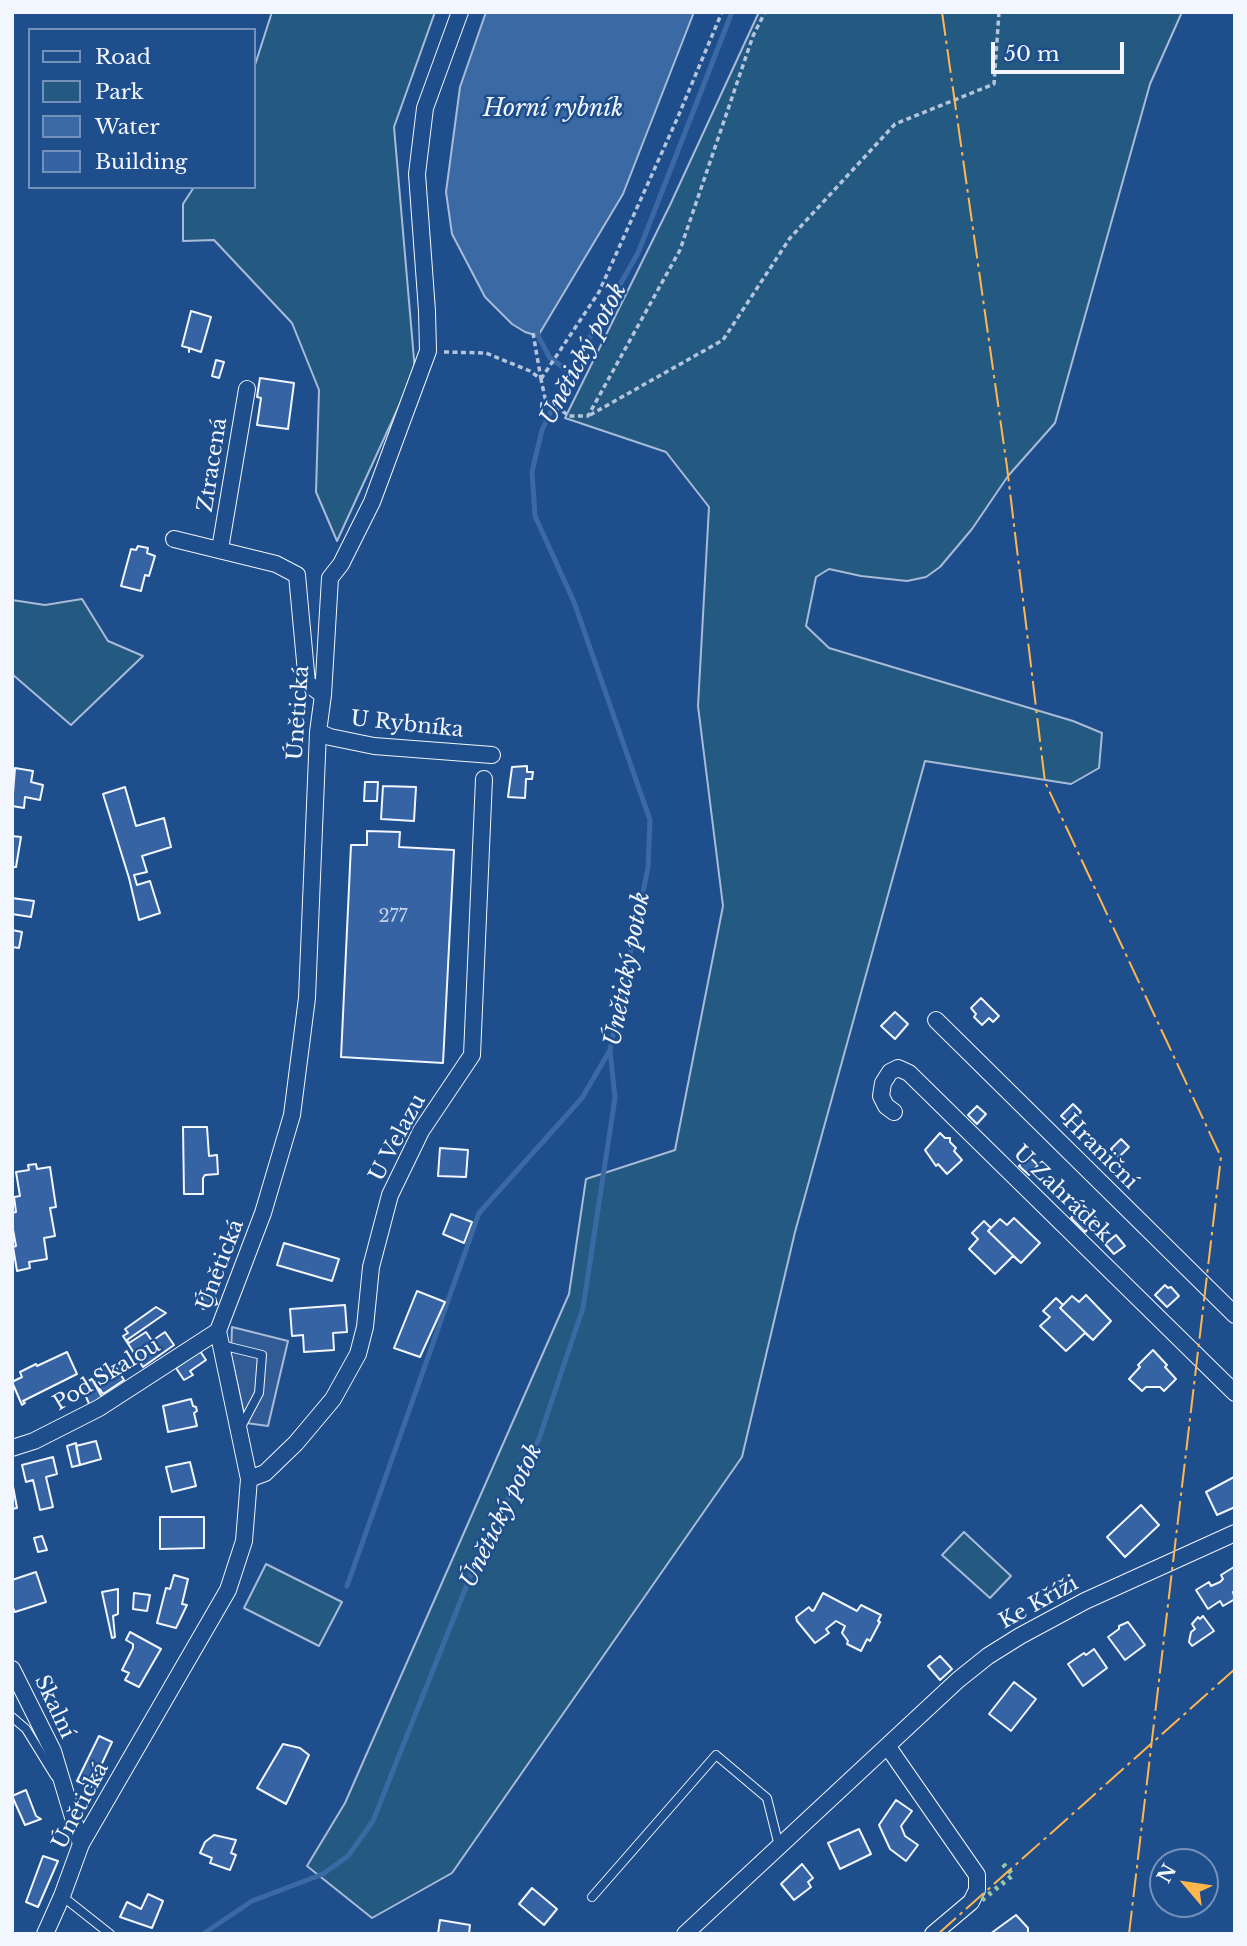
<!DOCTYPE html>
<meta charset="utf-8">
<style>
body{margin:0}
#map{position:relative;width:1247px;height:1946px;overflow:hidden;background:#1f4e8c;font-family:"Libre Baskerville",serif}
canvas{display:block}
.frame{position:absolute;inset:0;border:14px solid #f2f6ff;pointer-events:none}
.legend{position:absolute;left:28px;top:28px;width:228px;height:161px;box-sizing:border-box;background:#1f4e8c;border:2px solid #7391ba;margin:0;padding:9px 12px;list-style:none;font-size:21px;color:#f2f6ff}
.legend li{display:flex;align-items:center;gap:14px;height:35px}
.legend b{width:35px;border:2px solid #7391ba}
.north{position:absolute;left:1149px;top:1848px;width:70px;height:70px;box-sizing:border-box;background:#1f4e8c;border:2px solid #7391ba;border-radius:50%;rotate:299deg;font-size:19px;font-weight:700;line-height:28px;text-align:center;color:#f2f6ff}
.north::after{content:'';display:block;margin:auto;width:24px;height:32px;background:#ffb74d;clip-path:polygon(50% 0,100% 100%,50% 72%,0 100%)}
.scale{position:absolute;left:991px;top:42px;width:133px;height:32px;box-sizing:border-box;border:4px solid #f2f6ff;border-top:0;padding-left:9px;font-size:21px;line-height:24px;white-space:nowrap;color:#f2f6ff;-webkit-text-stroke:5px #1f4e8c;paint-order:stroke}
</style>
<div id="map">
<canvas width="1247" height="1946"></canvas>
<div class="frame"></div>
<ul class="legend">
<li><b style="height:9px;background:#1f4e8c"></b>Road</li>
<li><b style="height:19px;background:#245a82"></b>Park</li>
<li><b style="height:19px;background:#3b69a3"></b>Water</li>
<li><b style="height:19px;background:#3563a3"></b>Building</li>
</ul>
<div class="north">N</div>
<div class="scale">50 m</div>
</div>
<script>
const context = document.querySelector('canvas').getContext('2d');
context.lineJoin = 'round';
function fillPath(path, color) { context.fillStyle = color; context.fill(path, 'evenodd'); }
const shape = rows => new Path2D(rows.map(r => 'M' + r).join(''));
function strokePath(path, color, width, dash) { context.strokeStyle = color; context.lineWidth = width; context.lineCap = dash ? 'butt' : 'round'; context.setLineDash(dash || []); context.stroke(path); }
function drawText(font, color, halo, rows, align = 'center') {
  context.font = font + ' "Libre Baskerville",serif'; context.lineWidth = 5; context.setLineDash([]); context.textBaseline = 'middle'; context.strokeStyle = halo; context.fillStyle = color; for (const [text, x, y, turn = 0] of rows) {
    context.save(); context.translate(x, y); context.rotate((+turn || 0) * Math.PI / 180); context.textAlign = isNaN(turn) ? turn : align; if (halo) context.strokeText(text, 0, 0); context.fillText(text, 0, 0); context.restore();
  }
}
const green = shape([
 [272,12,435,12,394,127,415,371,337,541,316,492,319,390,292,323,214,240,183,241,183,204,194,187,254,187,254,68,272,12],
 [759,12,1182,12,1150,84,1055,423,1008,476,972,529,940,567,926,577,907,581,861,576,829,569,816,577,806,626,829,648,1073,721,1102,733,1099,768,1071,784,925,761,795,1232,742,1457,452,1873,372,1918,307,1866,345,1803,569,1294,586,1179,675,1150,723,906,698,706,709,507,666,452,565,418,670,205,759,12],
 [82,599,108,641,143,656,71,725,12,674,12,600,45,605,82,599],
 [964,1532,1011,1576,990,1598,942,1555,964,1532],
 [266,1564,342,1602,319,1646,244,1608,266,1564]
]);
fillPath(green, '#245a82');
strokePath(green, '#a8bbd7', 2);
const parking = shape([
 [232,1327,288,1341,268,1426,246,1423,231,1355,232,1327]
]);
fillPath(parking, '#305b95');
strokePath(parking, '#a8bbd7', 2);
const water = shape([
 [486,12,694,12,623,194,538,336,525,332,512,324,485,297,452,234,446,192,460,87,486,12]
]);
fillPath(water, '#3b69a3');
strokePath(water, '#a8bbd7', 2);
strokePath(shape([
 [537,330,538,336,550,358,570,372],
 [347,1586,479,1213,582,1098,610,1050],
 [203,1934,252,1901,323,1874,348,1856,373,1821,480,1552,539,1439,583,1308,615,1098,610,1050,648,868,650,820,574,602,535,516,532,472,542,430,570,372,638,253,732,12]
]), '#3b69a3', 5);
const building = shape([
 [191,311,211,317,201,352,189,348,189,352,189,348,182,346,191,311],
 [216,360,224,362,219,378,212,376,216,360],
 [260,378,294,383,288,429,257,425,261,398,257,397,260,378],
 [138,546,148,548,147,553,155,556,149,576,145,575,141,591,121,586,131,549,136,550,138,546],
 [527,766,527,772,533,772,532,779,526,779,525,798,508,797,512,767,527,766],
 [15,768,33,771,31,782,43,785,40,800,25,797,24,808,12,806,15,768],
 [365,782,378,782,377,801,364,801,365,782],
 [383,786,416,787,414,821,381,819,383,786],
 [125,787,136,826,164,818,171,847,142,856,147,872,134,875,137,885,150,881,160,913,139,920,129,878,103,794,125,787],
 [367,831,400,832,399,847,454,850,443,1063,341,1057,351,845,367,845,367,831],
 [12,836,21,837,16,867,12,867,12,836],
 [12,898,34,901,31,917,12,914,12,898],
 [12,930,22,932,19,948,12,947,12,930],
 [981,998,999,1016,993,1022,989,1018,982,1025,974,1017,976,1014,971,1008,981,998],
 [895,1012,908,1024,895,1039,881,1026,895,1012],
 [1073,1104,1081,1112,1070,1124,1061,1116,1073,1104],
 [977,1106,986,1114,977,1124,968,1115,977,1106],
 [183,1127,207,1127,209,1156,217,1155,218,1174,205,1175,203,1178,203,1194,184,1194,183,1127],
 [940,1133,945,1138,950,1138,950,1142,956,1148,954,1151,962,1160,947,1174,938,1164,936,1166,925,1150,940,1133],
 [1121,1139,1129,1147,1119,1157,1111,1149,1121,1139],
 [440,1148,468,1150,466,1177,438,1176,440,1148],
 [1028,1156,1038,1165,1029,1175,1019,1166,1028,1156],
 [36,1164,37,1169,50,1167,56,1207,50,1208,55,1236,44,1238,47,1259,29,1262,30,1268,17,1271,13,1247,16,1246,12,1224,12,1213,16,1212,14,1197,20,1196,16,1172,29,1170,28,1165,36,1164],
 [1083,1205,1098,1220,1085,1232,1071,1218,1083,1205],
 [451,1214,472,1222,464,1243,443,1234,451,1214],
 [1014,1218,1040,1243,1021,1263,988,1231,1000,1219,1007,1225,1014,1218],
 [984,1221,991,1228,988,1231,1021,1263,1013,1256,995,1274,969,1249,978,1239,972,1233,984,1221],
 [1116,1235,1125,1246,1114,1254,1105,1244,1116,1235],
 [284,1243,339,1259,332,1281,277,1265,284,1243],
 [1165,1285,1168,1288,1171,1287,1179,1296,1167,1307,1155,1295,1165,1285],
 [212,1287,217,1304,203,1309,200,1304,203,1302,200,1291,212,1287],
 [417,1291,445,1302,420,1357,394,1348,417,1291],
 [1086,1295,1111,1321,1093,1340,1060,1308,1072,1296,1079,1302,1086,1295],
 [1056,1298,1063,1305,1060,1308,1093,1340,1085,1333,1066,1351,1040,1326,1050,1317,1043,1311,1056,1298],
 [345,1305,347,1332,333,1333,334,1350,304,1352,303,1335,292,1336,290,1309,345,1305],
 [156,1307,166,1313,127,1340,129,1343,146,1332,152,1341,165,1332,174,1345,143,1367,123,1336,128,1333,125,1329,156,1307],
 [1153,1350,1167,1365,1165,1367,1176,1379,1164,1391,1160,1387,1146,1387,1142,1391,1129,1379,1140,1367,1138,1365,1153,1350],
 [200,1351,206,1360,190,1371,193,1375,184,1380,176,1368,200,1351],
 [67,1352,77,1374,23,1401,25,1403,22,1405,12,1382,22,1377,20,1372,36,1364,37,1366,67,1352],
 [114,1364,124,1380,103,1394,95,1382,106,1374,103,1371,114,1364],
 [92,1379,103,1399,90,1406,81,1385,92,1379],
 [191,1399,193,1406,196,1407,197,1411,194,1413,197,1426,168,1432,163,1406,191,1399],
 [96,1441,101,1459,80,1465,76,1446,96,1441],
 [76,1443,80,1465,72,1467,67,1446,76,1443],
 [53,1457,57,1474,46,1477,53,1507,40,1510,33,1480,26,1482,22,1465,53,1457],
 [190,1462,196,1486,172,1492,166,1467,190,1462],
 [1234,1477,1235,1507,1217,1515,1206,1492,1234,1477],
 [12,1481,17,1508,12,1509,12,1481],
 [1141,1505,1159,1525,1125,1557,1107,1537,1141,1505],
 [160,1517,204,1517,204,1548,160,1549,160,1517],
 [42,1536,47,1550,38,1552,34,1538,42,1536],
 [1234,1567,1235,1591,1233,1592,1235,1599,1223,1606,1220,1601,1208,1609,1196,1590,1209,1582,1211,1586,1220,1582,1223,1579,1221,1575,1234,1567],
 [36,1572,46,1602,15,1612,12,1606,12,1580,36,1572],
 [174,1575,188,1579,182,1604,187,1605,176,1628,157,1623,166,1588,170,1589,174,1575],
 [118,1589,118,1614,113,1616,115,1637,112,1638,102,1592,118,1589],
 [134,1593,150,1595,147,1611,133,1609,134,1593],
 [823,1593,857,1611,861,1605,881,1615,878,1621,880,1622,870,1641,867,1639,861,1651,847,1644,848,1641,842,1633,845,1626,836,1621,826,1629,829,1633,815,1643,797,1621,796,1617,809,1607,812,1611,814,1610,823,1593],
 [1203,1616,1214,1631,1192,1646,1189,1642,1191,1632,1195,1629,1192,1624,1198,1617,1200,1619,1203,1616],
 [1128,1622,1145,1645,1125,1660,1108,1637,1119,1629,1119,1626,1128,1622],
 [130,1632,161,1649,139,1687,125,1680,129,1673,122,1670,133,1648,133,1644,126,1640,130,1632],
 [1094,1649,1107,1668,1083,1686,1068,1664,1084,1653,1086,1655,1094,1649],
 [940,1656,952,1669,940,1680,928,1666,940,1656],
 [1014,1682,1036,1699,1011,1731,989,1714,1014,1682],
 [99,1736,112,1742,91,1787,77,1781,99,1736],
 [283,1744,300,1748,309,1755,286,1804,257,1788,283,1744],
 [26,1790,36,1816,41,1819,25,1825,12,1796,26,1790],
 [896,1800,912,1811,901,1826,905,1836,918,1845,906,1861,890,1849,879,1825,896,1800],
 [859,1829,871,1854,840,1869,828,1843,859,1829],
 [214,1835,236,1840,231,1853,236,1855,230,1870,210,1863,212,1858,200,1853,205,1842,214,1835],
 [43,1856,58,1861,38,1907,26,1902,43,1856],
 [802,1864,813,1878,808,1882,811,1887,794,1900,781,1884,802,1864],
 [532,1888,557,1909,544,1925,519,1904,532,1888],
 [148,1894,163,1901,152,1928,120,1917,127,1902,141,1909,148,1894],
 [1016,1915,1028,1928,1028,1934,990,1934,1016,1915],
 [440,1920,470,1925,469,1934,438,1934,440,1920]
]);
fillPath(building, '#3563a3');
strokePath(building, '#f2f6ff', 2);
const lane = shape([
 [221,1345,262,1355,259,1393,241,1427],
 [12,1717,26,1729,55,1776],
 [62,1896,110,1934],
 [592,1897,716,1755,767,1798,779,1846]
]);
const street = shape([
 [174,539,276,564,297,575,307,683,323,695],
 [220,549,247,389],
 [318,732,330,737,374,746,492,755],
 [936,1020,1235,1315],
 [894,1112,886,1106,881,1096,883,1083,890,1072,898,1068,909,1073,1235,1393],
 [12,1448,34,1441,99,1408,218,1331],
 [249,1479,265,1473,296,1443,333,1399,358,1354,365,1327,371,1267,390,1195,421,1131,472,1055,484,779],
 [12,1669,53,1751,81,1844],
 [888,1747,977,1875,977,1890,971,1902,933,1934],
 [45,1934,62,1896,81,1844,228,1590,244,1541,249,1479,218,1331,263,1213,292,1115,307,998,318,732,323,695,330,578,341,564,372,502,428,351,427,311,417,174,425,108,460,12],
 [685,1934,958,1680,988,1656,1020,1636,1085,1601,1235,1533]
]);
strokePath(lane, '#f2f6ff', 10);
strokePath(street, '#f2f6ff', 18);
strokePath(shape([
 [533,333,541,379],
 [444,352,486,353,530,371,541,379,545,398,569,416,588,416,680,250,753,36,765,12],
 [541,379,599,292,677,119,722,12],
 [590,415,723,340,790,238,895,124,994,84,999,12]
]), '#b3c4dc', 3.5, [5, 3.5]);
strokePath(lane, '#1f4e8c', 8);
strokePath(street, '#1f4e8c', 16);
strokePath(shape([
 [982,1900,1013,1875,1003,1864]
]), '#97c8a6', 5, [3.5, 5]);
strokePath(shape([
 [942,12,1007,467,1045,782,1221,1157,1129,1934],
 [938,1934,1235,1669]
]), '#ffb74d', 2, [24, 5, 3.5, 5]);
drawText('18px', '#c3d1e8', null, [
 ["277",393,917]
]);
drawText('21px', '#f2f6ff', '#1f4e8c', [
 ["Ztracená",213,465,-81],
 ["Únětická",299,713,-86],
 ["U Rybníka",407,725,6],
 ["U Velazu",398,1138,-62],
 ["Hraniční",1100,1152,45],
 ["U Zahrádek",1062,1194,44],
 ["Únětická",221,1265,-69],
 ["Pod Skalou",107,1375,-31],
 ["Ke Kříži",1039,1603,-29],
 ["Skalní",54,1707,65],
 ["Únětická",81,1806,-62]
]);
drawText('italic 23px', '#f2f6ff', '#1f4e8c', [
 ["Horní rybník",553,110],
 ["Únětický potok",584,354,-62],
 ["Únětický potok",628,969,-79],
 ["Únětický potok",502,1516,-64]
]);
</script>
